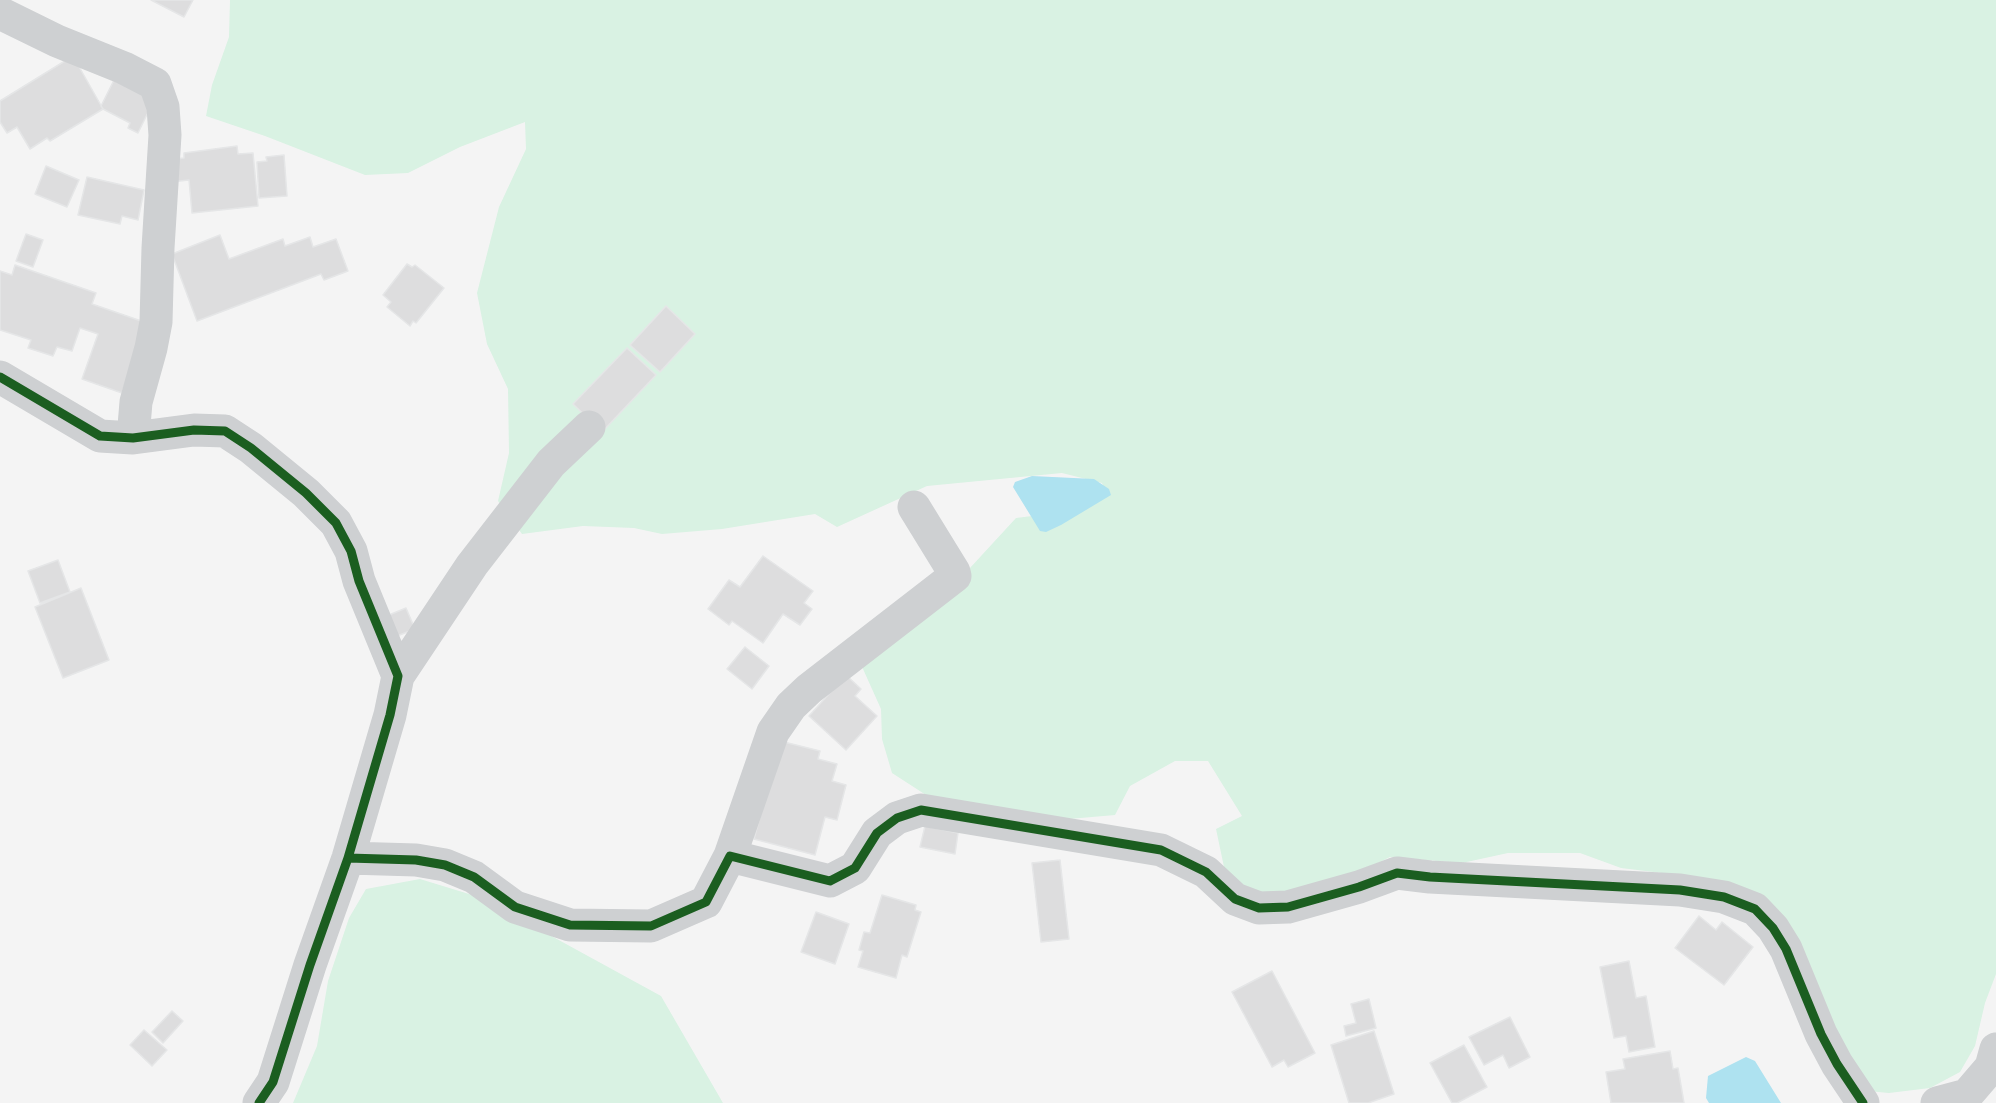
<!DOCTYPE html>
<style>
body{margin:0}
canvas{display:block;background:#f4f4f4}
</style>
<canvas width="1996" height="1103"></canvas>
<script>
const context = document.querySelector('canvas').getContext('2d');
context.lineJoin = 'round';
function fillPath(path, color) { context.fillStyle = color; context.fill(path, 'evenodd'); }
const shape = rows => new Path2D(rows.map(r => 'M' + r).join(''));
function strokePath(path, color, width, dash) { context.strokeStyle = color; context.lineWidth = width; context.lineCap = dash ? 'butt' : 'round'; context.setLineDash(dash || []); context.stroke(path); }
fillPath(shape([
 [230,0,1996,0,1996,974,1985,1003,1975,1046,1960,1072,1930,1088,1889,1093,1868,1091,1839,1045,1801,953,1678,875,1621,868,1580,853,1508,853,1462,863,1390,857,1341,882,1301,894,1246,892,1224,867,1216,829,1242,816,1208,761,1175,761,1130,786,1115,815,1069,819,926,795,892,773,882,739,881,709,863,669,857,647,958,581,1016,518,1040,515,1059,526,1071,510,1107,496,1102,483,1062,473,927,486,837,527,815,514,722,529,662,534,634,528,583,526,522,534,498,501,509,453,508,389,487,344,477,293,499,207,526,149,525,122,460,147,408,173,365,175,265,136,206,116,212,85,229,37],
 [420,879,482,898,661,996,723,1103,293,1103,317,1046,328,981,349,918,366,889]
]), '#d9f2e3');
fillPath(shape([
 [1032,476,1094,479,1109,489,1111,495,1061,525,1046,532,1040,531,1013,487,1015,482],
 [1746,1057,1755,1061,1781,1103,1709,1103,1706,1098,1708,1076]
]), '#aee2f0');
const building = shape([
 [151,0,193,0,184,17,151,0],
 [73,56,103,109,50,141,47,138,30,149,17,127,7,133,0,122,0,101,73,56],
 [116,76,156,96,138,133,128,128,130,123,103,109,101,106,116,76],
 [237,146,238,154,253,153,258,206,192,213,189,180,171,182,175,159,184,158,184,153,237,146],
 [284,155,287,196,259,198,257,162,267,161,266,157,284,155],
 [46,166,79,180,67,207,35,194,46,166],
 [87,177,144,190,138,220,122,216,120,224,78,215,87,177],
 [26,234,43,240,33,267,16,261,26,234],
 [220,235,229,259,283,239,285,246,310,237,313,247,336,239,348,271,324,280,321,274,197,321,172,254,220,235],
 [407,264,412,267,415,265,444,288,416,323,413,321,410,326,387,307,391,302,383,295,407,264],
 [15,265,96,293,92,304,147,323,122,393,82,379,98,334,80,328,72,351,57,347,53,356,28,348,31,340,0,330,0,271,12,275,15,265],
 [666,306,695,334,660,372,630,345,666,306],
 [627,348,656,375,602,432,573,404,627,348],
 [763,556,813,591,804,603,812,609,800,625,783,614,763,643,732,621,729,625,708,609,729,580,740,587,763,556],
 [58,560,70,592,40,603,28,571,58,560],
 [81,588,109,660,63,678,35,607,81,588],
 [406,608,415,629,397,636,389,615,406,608],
 [745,647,769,666,752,689,727,669,745,647],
 [846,675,861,689,855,696,877,716,846,750,809,716,846,675],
 [780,741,820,751,818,759,837,764,832,781,846,785,837,820,825,817,815,855,754,839,780,741],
 [925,826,958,833,955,854,920,847,925,826],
 [1060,860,1069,939,1041,942,1032,863,1060,860],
 [882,895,916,905,915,910,921,912,907,957,902,955,896,978,858,967,863,951,859,950,864,932,870,933,882,895],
 [816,912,849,924,835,964,801,952,816,912],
 [1699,916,1716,930,1722,922,1753,947,1724,985,1675,948,1699,916],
 [1629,961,1636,998,1646,996,1655,1047,1629,1052,1626,1036,1614,1038,1600,967,1629,961],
 [1272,971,1315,1053,1288,1067,1284,1060,1272,1067,1232,992,1272,971],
 [1369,999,1376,1028,1346,1036,1344,1026,1356,1023,1351,1004,1369,999],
 [172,1011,183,1021,163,1043,152,1032,172,1011],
 [1510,1017,1530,1057,1509,1068,1503,1055,1484,1065,1469,1037,1510,1017],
 [144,1030,167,1050,152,1066,130,1045,144,1030],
 [1374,1031,1394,1094,1368,1103,1349,1103,1331,1045,1374,1031],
 [1464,1045,1487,1087,1457,1103,1452,1103,1430,1063,1464,1045],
 [1670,1051,1673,1069,1678,1068,1684,1103,1611,1103,1606,1072,1625,1069,1623,1059,1670,1051]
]);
fillPath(building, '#ddddde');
strokePath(building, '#e5e6e7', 1.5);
strokePath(shape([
 [0,13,57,41,124,68,155,84,163,107,165,135,158,248,156,322,151,348,136,402,133,438],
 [0,377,100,436,133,438,194,430,225,431,251,448,306,493,336,523,351,551,359,581,398,676],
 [730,856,773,732,791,706,809,689,955,576,954,572,914,507],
 [348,858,416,860,445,865,474,877,515,907,570,925,651,926,706,902,730,856,830,881,855,868,877,833,897,818,921,810,1161,850,1206,872,1235,899,1259,908,1288,907,1359,887,1397,873,1430,877,1680,890,1724,897,1755,909,1773,928,1786,949,1821,1034,1837,1064,1863,1103],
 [259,1103,273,1082,310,965,348,858,390,715,398,676,472,565,551,463,589,427],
 [1937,1103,1967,1095,1991,1067,1996,1049]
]), '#ced0d2', 33);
strokePath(shape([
 [0,377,100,436,133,438,194,430,225,431,251,448,306,493,336,523,351,551,359,581,398,676,390,715,348,858,310,965,273,1082,259,1103],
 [348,858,416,860,445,865,474,877,515,907,570,925,651,926,706,902,730,856,830,881,855,868,877,833,897,818,921,810,1161,850,1206,872,1235,899,1259,908,1288,907,1359,887,1397,873,1430,877,1680,890,1724,897,1755,909,1773,928,1786,949,1821,1034,1837,1064,1863,1103]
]), '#1b5e20', 9);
</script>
